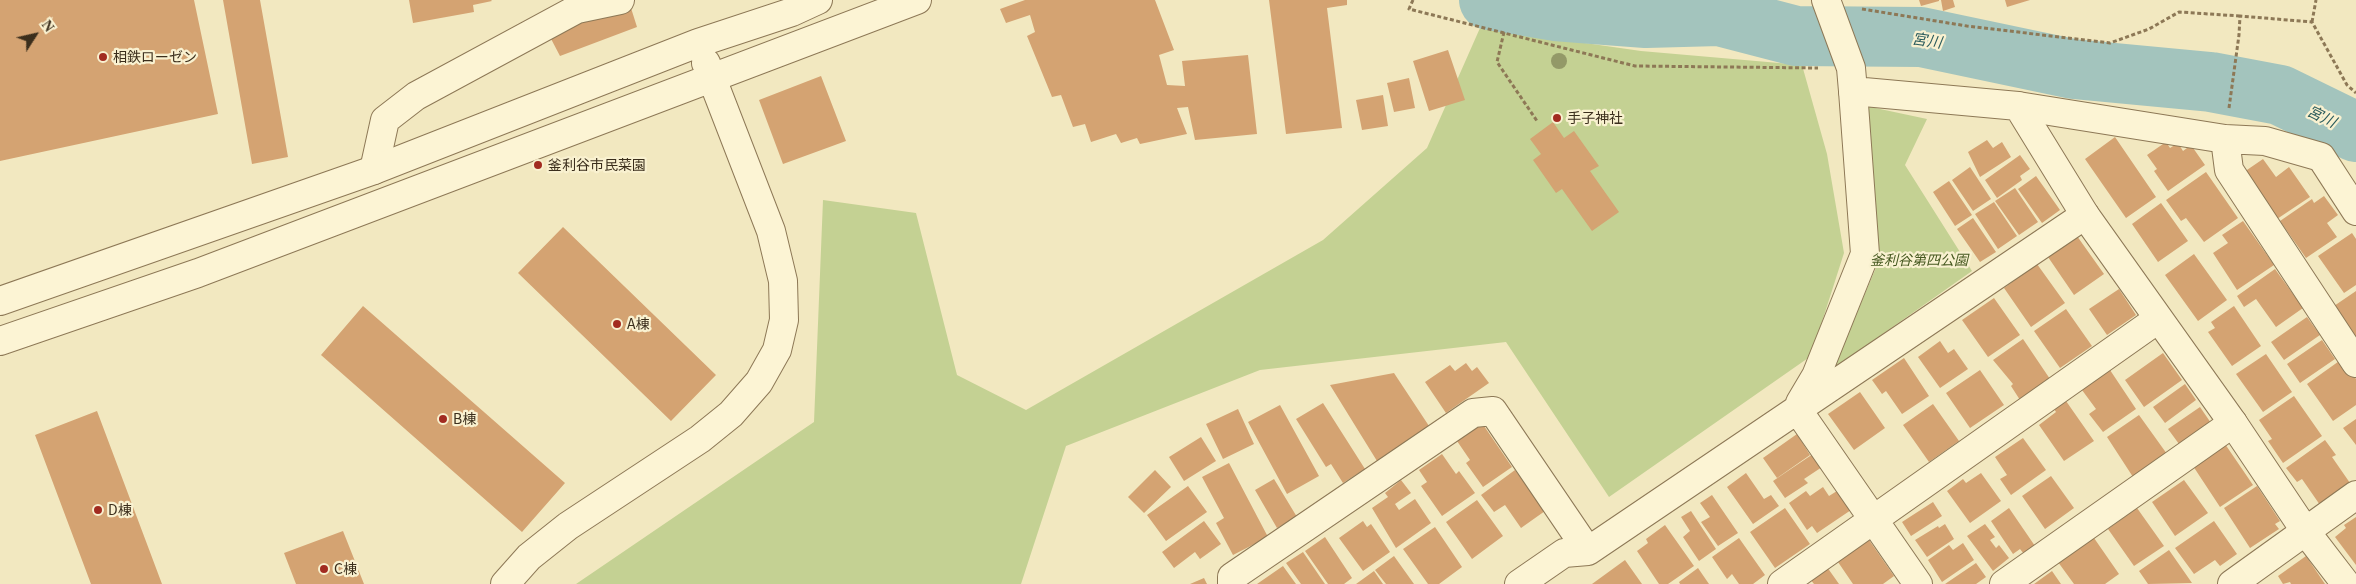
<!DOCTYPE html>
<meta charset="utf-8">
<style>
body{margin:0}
#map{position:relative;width:2356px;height:584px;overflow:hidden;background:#f2e8c0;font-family:Georgia,serif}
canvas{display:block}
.north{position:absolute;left:10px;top:10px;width:50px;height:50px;-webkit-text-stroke:4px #f9f1d0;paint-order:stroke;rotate:55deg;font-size:14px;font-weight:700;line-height:20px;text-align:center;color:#3b2e1c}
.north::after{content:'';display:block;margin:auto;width:18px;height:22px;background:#3b2e1c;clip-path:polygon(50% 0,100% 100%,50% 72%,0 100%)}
</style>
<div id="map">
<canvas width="2356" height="584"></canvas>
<div class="north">N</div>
</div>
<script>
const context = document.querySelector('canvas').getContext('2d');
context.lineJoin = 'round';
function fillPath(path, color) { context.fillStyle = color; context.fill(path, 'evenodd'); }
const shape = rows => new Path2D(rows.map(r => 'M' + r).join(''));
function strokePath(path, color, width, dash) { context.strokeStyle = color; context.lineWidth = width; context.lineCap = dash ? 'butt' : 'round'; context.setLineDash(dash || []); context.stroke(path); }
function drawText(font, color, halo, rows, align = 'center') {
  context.font = font + ' Georgia,"Noto Sans JP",serif'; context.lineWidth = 4.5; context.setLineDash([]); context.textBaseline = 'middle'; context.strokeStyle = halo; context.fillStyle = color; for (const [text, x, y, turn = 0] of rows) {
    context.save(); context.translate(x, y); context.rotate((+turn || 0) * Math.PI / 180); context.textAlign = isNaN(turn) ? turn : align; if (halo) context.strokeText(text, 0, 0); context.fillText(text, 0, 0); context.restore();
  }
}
fillPath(shape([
 [1480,28,1641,51,1802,65,1827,154,1844,253,1811,356,1609,497,1506,342,1260,370,1066,446,1021,584,576,584,814,422,823,200,916,213,957,375,1026,410,1323,240,1427,148],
 [1866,106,1927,119,1905,165,1972,271,1833,369,1878,263]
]), '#c4d193');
strokePath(shape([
 [1489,0,1555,11,1606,15,1646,18,1719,16,1796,36,1921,37,2073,69,2211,82,2280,95,2356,132]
]), '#a3c4bd', 60);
fillPath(shape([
 [0,0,194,0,218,114,0,161],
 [223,0,260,0,288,157,252,164],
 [409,0,491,0,492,1,473,5,474,12,413,23],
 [1025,0,1155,0,1174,50,1159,55,1167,85,1185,86,1182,61,1248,55,1257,134,1195,140,1188,107,1177,108,1187,134,1140,144,1137,138,1121,143,1116,134,1091,142,1085,124,1073,127,1061,95,1052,97,1027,36,1035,32,1030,15,1006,23,1000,9],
 [1269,0,1347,0,1347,5,1327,8,1342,128,1286,134],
 [1919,0,1939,0,1939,1,1921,6],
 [1941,0,1953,0,1955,7,1943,11],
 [2005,0,2030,0,2007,7],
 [631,8,637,27,560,56,549,35,577,17],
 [1448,50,1465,100,1429,111,1413,61],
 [821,76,846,141,783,164,759,100],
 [1409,78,1415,108,1394,112,1387,83],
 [1383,95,1388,126,1362,130,1356,100],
 [1553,122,1564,138,1574,131,1599,166,1590,171,1619,212,1592,231,1562,189,1556,193,1533,160,1541,154,1530,139],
 [2115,137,2156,197,2126,218,2085,159],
 [1987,140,1993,148,2002,142,2011,157,1980,177,1968,152],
 [2166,142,2170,148,2178,143,2183,151,2191,145,2205,165,2168,191,2154,171,2157,169,2147,155],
 [2020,155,2030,169,2020,176,2022,180,1997,198,1985,180],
 [2263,159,2276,177,2289,167,2310,197,2277,219,2244,172],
 [1970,167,1991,199,1973,211,1952,180],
 [2206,172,2238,218,2204,242,2186,218,2181,221,2166,200],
 [2036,176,2060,210,2042,223,2018,189],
 [1949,181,1972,215,1955,226,1933,192],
 [2015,188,2038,222,2019,235,1995,201],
 [2324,196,2338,215,2327,223,2337,237,2306,258,2280,221,2312,199,2314,203],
 [1994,202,2017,236,1998,249,1975,214],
 [2161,203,2188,241,2158,262,2132,224],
 [1973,218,1996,252,1980,262,1957,229],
 [2243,221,2274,265,2237,290,2213,253,2228,243,2222,235],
 [563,227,716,375,671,421,518,273],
 [2352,233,2356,239,2356,285,2344,293,2318,256],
 [2077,236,2104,274,2074,295,2048,257],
 [2194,254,2227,300,2198,321,2165,275],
 [2037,264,2065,303,2031,327,2004,288],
 [2275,269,2303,308,2276,327,2256,299,2244,307,2237,296],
 [2119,289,2136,315,2107,335,2089,309],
 [2356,291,2356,337,2334,306],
 [1994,298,2020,335,1988,357,1962,320],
 [363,306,565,483,522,532,321,355],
 [2234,306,2261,346,2232,366,2208,332,2215,328,2211,322],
 [2066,309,2092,346,2060,368,2034,331],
 [2307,317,2320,335,2284,360,2271,342],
 [2023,339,2050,379,2020,400,2011,386,2013,384,1993,360],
 [2322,340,2335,359,2300,383,2287,364],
 [1940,341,1948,353,1954,349,1968,369,1940,388,1918,357],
 [2163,353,2182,380,2144,407,2125,380],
 [2266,354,2292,392,2263,412,2236,374],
 [1904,358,1929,396,1902,414,1886,391,1882,394,1872,380],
 [2342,359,2356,379,2356,405,2333,421,2307,384],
 [1466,363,1472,371,1477,367,1489,383,1446,413,1425,382,1450,365,1455,371],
 [1980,370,2004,405,1970,428,1946,393],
 [2110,370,2136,409,2103,432,2089,414,2096,409,2082,390],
 [1394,373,1429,426,1377,461,1330,385],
 [2185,384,2196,400,2165,423,2153,407],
 [1860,392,1885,428,1854,450,1828,414],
 [2294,396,2322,436,2283,463,2268,441,2272,439,2259,420],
 [2066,401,2094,441,2064,461,2039,425,2056,412,2054,409],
 [1323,403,1365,469,1343,483,1331,464,1326,467,1296,419],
 [1933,404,1959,441,1929,462,1903,425],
 [1280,405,1319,476,1287,494,1248,422],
 [2200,407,2211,423,2179,444,2168,429],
 [1238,409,1254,444,1223,459,1206,424],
 [97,411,162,584,91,584,35,435],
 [2139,415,2167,454,2133,477,2107,437],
 [2356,419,2356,445,2343,428],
 [1482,423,1512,467,1483,487,1466,463,1470,460,1457,441],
 [1797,434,1810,455,1777,478,1763,458],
 [1201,437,1216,461,1184,481,1169,457],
 [2023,438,2046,470,2011,495,2000,479,2007,475,1995,457],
 [2325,440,2336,455,2332,457,2350,483,2320,505,2302,479,2297,482,2286,468],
 [2225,444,2253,485,2220,507,2193,466],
 [1442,454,1456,474,1459,471,1475,493,1442,516,1421,486,1427,482,1419,470],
 [1813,454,1822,467,1804,479,1808,483,1785,498,1773,481],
 [1229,463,1268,537,1233,555,1216,523,1224,518,1202,477],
 [1155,470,1171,487,1144,513,1128,497],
 [1515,470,1545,511,1521,528,1505,505,1494,512,1481,495],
 [1746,473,1764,499,1771,495,1779,506,1753,524,1727,487],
 [1981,473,2001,501,1970,523,1947,491,1963,479,1966,483],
 [2051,476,2074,508,2045,529,2022,496],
 [1274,479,1297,517,1277,528,1255,490],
 [1401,480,1411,493,1395,504,1399,510,1415,499,1431,523,1396,548,1372,508,1388,497,1385,493],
 [2184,480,2208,513,2175,536,2152,502],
 [1188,486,1207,512,1166,541,1147,515],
 [2257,486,2280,521,2275,524,2279,529,2250,548,2224,508],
 [1823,487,1829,496,1837,491,1851,510,1817,533,1812,526,1807,530,1789,503,1806,491,1810,496],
 [1712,495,1738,533,1718,546,1701,522,1710,517,1700,503],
 [1477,500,1503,536,1472,559,1446,522],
 [1933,502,1942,516,1911,536,1902,522],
 [1785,508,1810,544,1775,568,1750,532],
 [2009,508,2035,546,2024,554,2020,549,2013,554,1991,521],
 [2137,508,2164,546,2134,566,2108,529],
 [1691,511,1716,549,1699,561,1683,537,1690,531,1681,517],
 [2356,517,2356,565,2335,537,2346,528,2344,525],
 [1204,521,1221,544,1200,559,1195,552,1174,568,1162,552],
 [1363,521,1367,527,1371,524,1390,552,1363,571,1339,538],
 [2214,521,2237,554,2220,566,2215,560,2194,574,2175,548],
 [1945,524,1954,539,1927,557,1915,540,1938,526,1939,528],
 [1985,524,1995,537,1990,540,1996,548,1999,545,2009,558,1993,571,1967,536],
 [1665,525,1694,566,1668,584,1659,584,1637,551,1648,543,1646,539],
 [1435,527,1462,567,1439,584,1428,584,1403,549],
 [343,531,364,584,296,584,284,553],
 [1325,537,1352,578,1344,584,1328,584,1305,551],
 [1739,538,1765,575,1753,584,1739,584,1732,574,1727,579,1712,557],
 [2094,538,2119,574,2105,584,2074,584,2058,562],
 [1869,540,1894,576,1883,584,1853,584,1838,562],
 [1963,543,1974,560,1942,582,1928,560,1949,545,1953,550],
 [2169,550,2192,583,2148,584,2139,571],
 [1303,552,1325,584,1301,584,1286,563],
 [1394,556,1414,584,1386,584,1375,570],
 [2306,556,2325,584,2291,584,2290,582,2283,584,2278,576],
 [1625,560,1642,584,1592,584],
 [1976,563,1986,577,1976,584,1945,584],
 [1283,566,1296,584,1257,584],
 [1827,567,1839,584,1814,584,1810,579],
 [1698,568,1709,584,1680,584,1679,582],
 [1374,571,1383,584,1356,584],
 [2052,571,2061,584,2034,584],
 [1204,578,1207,584,1190,584]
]), '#d4a372');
const minor = shape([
 [2018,106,2225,139,2265,141,2321,157,2356,211],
 [2225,139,2229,170,2356,363],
 [374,170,385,120,416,96,577,9,620,0],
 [1800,403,1816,376,1865,254,1853,91],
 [1797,409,1918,584],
 [1232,584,1232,577,1473,413,1493,411,1588,551],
 [1519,584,1564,553,1588,551,2085,215],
 [1782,584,2158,319],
 [2004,584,2233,423],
 [2232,584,2356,495]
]);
const tertiary = shape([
 [1826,0,1851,68,1853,91,2018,106,2085,215,2233,423,2306,532,2346,584],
 [0,301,374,170,698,43,792,12,818,0],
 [0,341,198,273,917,0],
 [505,584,529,557,568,526,700,439,731,414,759,382,777,350,784,320,783,281,771,231,706,63]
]);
strokePath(minor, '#8d7856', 30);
strokePath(tertiary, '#8d7856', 30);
strokePath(shape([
 [1413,0,1409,9,1635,66,1818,68],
 [1862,9,1967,26,2110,43,2149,29,2179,12,2240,16],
 [2312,22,2316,0],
 [1504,32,1497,62,1537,121],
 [2229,108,2239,35,2240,16,2312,22,2347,85,2356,93]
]), '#8d7856', 3, [4, 2.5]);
strokePath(minor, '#fcf4d4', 28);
strokePath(tertiary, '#fcf4d4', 28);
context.fillStyle = '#939968';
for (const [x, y] of [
 [1559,61]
]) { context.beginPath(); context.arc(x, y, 8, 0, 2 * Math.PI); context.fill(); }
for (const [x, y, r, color] of [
 [103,57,5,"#a22b20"],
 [1557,118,5,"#a22b20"],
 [538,165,5,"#a22b20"],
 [617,324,5,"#a22b20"],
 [443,419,5,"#a22b20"],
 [98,510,5,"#a22b20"],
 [324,569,5,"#a22b20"]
]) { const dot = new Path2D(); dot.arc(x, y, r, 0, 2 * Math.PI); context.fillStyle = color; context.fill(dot); strokePath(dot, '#f9f1d0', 2); }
drawText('14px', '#3b2e1c', '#f9f1d0', [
 ["相鉄ローゼン",113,57],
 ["手子神社",1567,118],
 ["釜利谷市民菜園",548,165],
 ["A棟",627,324],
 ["B棟",453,419],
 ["D棟",108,510],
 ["C棟",334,569]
], 'left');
drawText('italic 14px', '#465920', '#f9f1d0', [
 ["釜利谷第四公園",1919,260]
]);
drawText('italic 15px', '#2a5b5c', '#f9f1d0', [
 ["宮川",1927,40,8],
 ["宮川",2322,116,26]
]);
</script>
